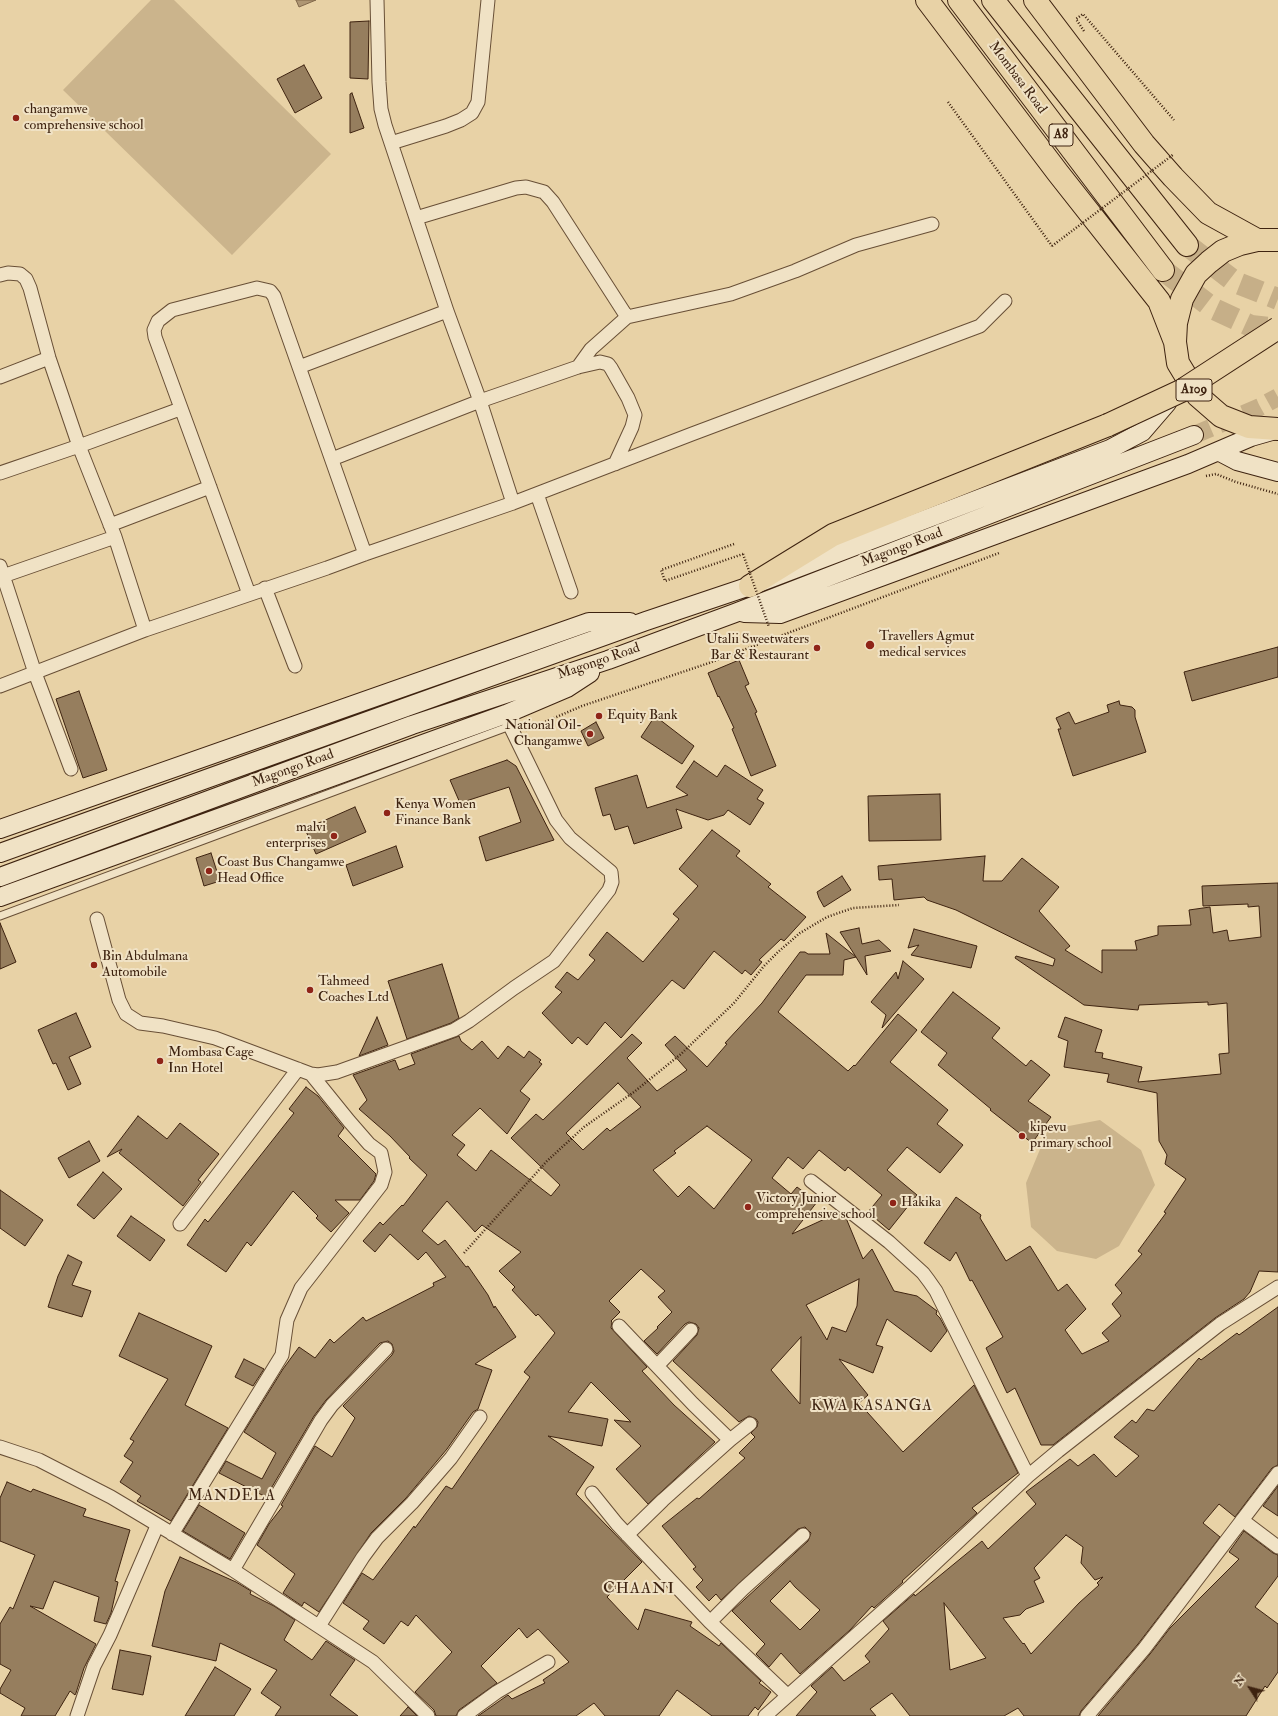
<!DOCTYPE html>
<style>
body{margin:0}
#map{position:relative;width:1278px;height:1716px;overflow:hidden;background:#e8d2a6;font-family:"IM FELL Double Pica",serif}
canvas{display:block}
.north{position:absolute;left:1230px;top:1668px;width:40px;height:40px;-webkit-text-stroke:3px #f0e2c5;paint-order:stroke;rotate:306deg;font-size:11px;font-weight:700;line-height:16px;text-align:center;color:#3e2310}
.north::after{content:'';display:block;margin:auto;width:14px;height:18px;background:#3e2310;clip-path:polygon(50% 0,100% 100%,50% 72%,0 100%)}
</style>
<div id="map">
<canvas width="1278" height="1716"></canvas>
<div class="north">N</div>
</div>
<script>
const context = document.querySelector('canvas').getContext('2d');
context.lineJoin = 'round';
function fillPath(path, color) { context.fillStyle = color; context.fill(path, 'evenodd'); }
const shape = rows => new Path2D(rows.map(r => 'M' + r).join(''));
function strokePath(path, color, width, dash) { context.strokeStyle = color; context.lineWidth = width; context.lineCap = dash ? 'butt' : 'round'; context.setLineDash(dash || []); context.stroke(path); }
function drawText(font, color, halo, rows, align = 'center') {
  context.font = font + ' "IM FELL Double Pica",serif'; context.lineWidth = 4; context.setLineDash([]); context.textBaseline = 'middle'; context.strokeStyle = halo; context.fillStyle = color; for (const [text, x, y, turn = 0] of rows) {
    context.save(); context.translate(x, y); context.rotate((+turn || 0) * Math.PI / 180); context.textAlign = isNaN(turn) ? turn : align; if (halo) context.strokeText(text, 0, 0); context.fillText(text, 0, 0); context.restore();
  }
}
fillPath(shape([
 [151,0,174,0,331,154,232,255,63,90],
 [1100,1120,1141,1150,1155,1185,1119,1246,1096,1259,1057,1251,1031,1227,1026,1183,1048,1130]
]), '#cbb48c');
const water = shape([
 [296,0,316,0,299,7,296,0]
]);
fillPath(water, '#ae9673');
strokePath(water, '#81684b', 1);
const building = shape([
 [369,21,368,79,350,78,350,22,369,21],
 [304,65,322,98,295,113,277,79,304,65],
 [352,93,364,128,350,133,350,94,352,93],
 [1278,647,1278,677,1192,701,1184,672,1278,647],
 [739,660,749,684,745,686,757,712,755,713,776,766,751,776,732,729,734,728,719,696,718,697,708,673,739,660],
 [79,691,107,770,83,778,56,699,79,691],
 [1119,701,1120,705,1132,707,1135,710,1135,717,1146,752,1073,776,1058,729,1061,729,1056,718,1069,712,1075,724,1109,712,1107,705,1119,701],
 [655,716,694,746,682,764,641,737,655,716],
 [596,722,604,738,588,746,581,731,596,722],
 [507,760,516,766,554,840,486,861,479,837,521,822,509,787,460,803,450,780,507,760],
 [694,761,717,777,725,765,763,790,757,799,764,803,750,825,728,810,724,815,708,820,676,809,682,828,634,844,628,826,615,830,610,814,603,816,595,788,637,775,647,808,688,795,676,787,694,761],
 [940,794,941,840,869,841,868,796,940,794],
 [355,807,366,832,316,854,305,829,355,807],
 [712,830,740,851,736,856,771,884,768,887,806,917,784,941,781,939,759,960,762,962,751,975,745,970,742,974,714,951,684,989,672,980,621,1038,605,1022,587,1045,578,1037,572,1044,542,1013,562,992,555,987,567,972,578,980,595,960,589,955,607,932,643,962,679,919,673,914,698,886,679,869,712,830],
 [396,846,403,867,353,886,346,865,396,846],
 [211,853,220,881,204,886,196,858,211,853],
 [985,856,983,881,1002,881,1022,858,1059,887,1039,911,1070,946,1065,950,1102,973,1102,950,1137,950,1135,941,1158,935,1158,926,1191,925,1189,910,1210,907,1213,933,1227,930,1229,941,1261,937,1259,906,1248,907,1248,904,1203,906,1202,886,1278,883,1278,1272,1259,1271,1250,1292,1244,1299,1215,1318,1053,1445,1041,1445,1015,1388,1007,1393,986,1348,1003,1337,972,1280,970,1281,956,1252,950,1261,924,1243,956,1197,981,1215,980,1218,1006,1261,1030,1246,1058,1291,1067,1284,1086,1309,1065,1330,1082,1354,1109,1341,1102,1333,1121,1316,1112,1304,1122,1293,1115,1285,1142,1254,1138,1251,1166,1213,1164,1212,1186,1179,1165,1164,1167,1155,1159,1141,1157,1093,1107,1082,1109,1074,1064,1067,1068,1041,1058,1037,1065,1017,1102,1030,1095,1052,1103,1053,1102,1058,1142,1067,1138,1082,1221,1074,1219,1054,1229,1053,1227,1003,1208,1005,1208,1002,1139,1005,1138,1010,1084,1005,1015,958,1016,956,1053,966,1055,959,956,910,927,900,924,897,894,900,892,879,879,880,878,866,985,856],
 [842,876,851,890,824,907,819,898,817,892,842,876],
 [0,923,16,962,0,969,0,923],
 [859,928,862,944,879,940,891,951,865,956,867,975,856,957,844,960,843,975,806,975,778,1012,848,1071,854,1065,855,1066,898,1014,917,1030,890,1062,948,1110,937,1124,963,1145,940,1173,907,1147,887,1170,917,1195,889,1230,868,1212,882,1195,848,1167,845,1171,819,1150,803,1169,788,1157,772,1178,791,1194,797,1187,817,1202,792,1234,829,1217,830,1219,841,1214,846,1218,863,1259,872,1249,894,1291,917,1296,937,1311,936,1314,940,1318,947,1331,931,1352,887,1319,876,1345,883,1347,873,1373,839,1359,868,1395,859,1403,903,1452,974,1385,1018,1473,972,1508,977,1513,902,1581,903,1582,874,1608,872,1606,850,1630,800,1674,781,1653,769,1667,756,1654,765,1644,732,1611,808,1541,811,1533,805,1527,798,1529,721,1600,716,1594,709,1601,696,1587,703,1580,693,1569,696,1567,662,1526,697,1498,699,1499,745,1458,739,1453,755,1437,751,1433,757,1427,758,1422,756,1419,749,1416,739,1422,673,1361,697,1335,699,1328,696,1324,689,1322,685,1324,657,1354,644,1341,658,1328,657,1327,672,1312,658,1297,665,1291,641,1269,609,1301,620,1312,611,1321,612,1322,611,1328,647,1367,642,1371,674,1405,715,1442,648,1504,616,1469,641,1446,614,1420,631,1422,591,1382,568,1412,608,1419,602,1446,548,1436,594,1467,576,1494,642,1562,607,1597,638,1630,645,1609,692,1622,690,1626,719,1646,721,1643,761,1681,759,1683,771,1692,758,1710,755,1707,748,1716,712,1716,677,1690,659,1716,605,1716,594,1703,576,1716,478,1716,508,1695,512,1699,545,1683,543,1680,569,1662,538,1629,527,1638,519,1628,481,1666,497,1683,459,1710,456,1716,436,1716,434,1710,415,1692,452,1652,416,1615,408,1626,401,1621,384,1644,363,1629,369,1621,343,1603,362,1573,373,1580,414,1526,415,1528,446,1486,452,1489,530,1377,524,1372,555,1333,538,1314,536,1316,512,1290,515,1287,499,1271,521,1252,482,1225,475,1232,447,1201,422,1231,438,1245,445,1240,466,1267,468,1266,488,1295,494,1308,495,1306,516,1337,475,1364,492,1370,478,1409,473,1412,447,1449,406,1498,371,1533,319,1612,304,1602,302,1606,283,1593,295,1574,257,1545,269,1524,283,1506,281,1505,315,1446,332,1457,355,1418,343,1406,392,1355,394,1351,392,1344,388,1341,380,1343,326,1400,314,1416,266,1497,219,1473,226,1461,262,1479,276,1453,244,1432,283,1369,299,1347,315,1358,330,1339,334,1343,363,1317,366,1321,434,1286,433,1283,446,1277,426,1252,418,1260,390,1234,375,1252,363,1241,380,1222,383,1225,402,1205,403,1206,427,1175,409,1158,410,1157,390,1136,359,1109,367,1100,353,1075,395,1060,399,1070,415,1064,411,1054,459,1036,461,1041,472,1050,482,1041,498,1059,508,1046,524,1058,529,1051,541,1060,539,1062,542,1064,520,1091,530,1099,507,1134,480,1108,452,1135,465,1145,457,1155,476,1171,491,1150,551,1196,560,1185,511,1138,536,1114,543,1120,632,1034,642,1043,627,1058,657,1091,687,1070,665,1045,675,1036,707,1067,727,1044,725,1043,762,1003,800,952,805,952,808,954,830,954,826,933,856,957,840,932,859,928],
 [618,1083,641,1107,610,1131,607,1128,583,1150,566,1133,618,1083],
 [707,1126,752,1160,714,1209,689,1186,678,1197,653,1170,676,1153,674,1151,707,1126],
 [859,1279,857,1306,846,1332,832,1327,827,1340,806,1305,859,1279],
 [801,1337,800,1404,771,1370,801,1337],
 [790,1581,795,1587,820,1610,800,1630,770,1601,790,1581],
 [914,929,977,946,971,968,911,955,919,945,908,948,914,929],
 [903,961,924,979,882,1028,886,1015,871,1002,896,972,898,979,903,961],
 [442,964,459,1018,451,1023,407,1039,388,981,442,964],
 [953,992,1000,1028,992,1038,1026,1066,1031,1060,1050,1075,1028,1101,1051,1117,1032,1143,990,1110,991,1109,938,1065,947,1053,921,1032,953,992],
 [76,1013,91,1047,69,1057,81,1084,68,1090,56,1063,53,1064,38,1030,76,1013],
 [377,1017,388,1045,359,1056,377,1017],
 [306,1087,318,1096,344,1128,338,1136,376,1174,374,1181,360,1200,335,1200,349,1213,331,1232,316,1218,318,1216,293,1191,251,1246,247,1242,226,1272,187,1245,205,1219,208,1222,294,1113,289,1109,306,1087],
 [138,1116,167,1139,180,1123,219,1154,198,1180,201,1182,183,1206,119,1153,122,1149,107,1157,138,1116],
 [89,1141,100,1161,69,1178,58,1158,89,1141],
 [103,1172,122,1189,94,1219,77,1205,103,1172],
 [0,1190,43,1220,25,1246,0,1228,0,1190],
 [131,1216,165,1240,150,1261,117,1236,131,1216],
 [68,1255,82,1262,72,1285,91,1291,82,1317,48,1307,58,1276,68,1255],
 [1278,1307,1278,1465,1272,1468,1235,1517,1219,1504,1203,1523,1220,1537,1138,1644,1081,1711,1079,1716,1024,1716,1018,1708,1004,1716,910,1716,892,1693,870,1709,876,1716,796,1716,817,1692,811,1686,832,1667,844,1681,870,1662,865,1656,889,1629,883,1621,914,1594,915,1596,982,1541,988,1549,1036,1504,1026,1492,1070,1459,1078,1466,1094,1454,1116,1477,1139,1456,1114,1437,1132,1420,1136,1423,1147,1409,1154,1411,1199,1358,1201,1360,1237,1333,1239,1335,1278,1307],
 [1066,1535,1083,1547,1081,1563,1095,1580,1103,1577,1097,1583,1099,1585,1079,1603,1031,1654,1024,1643,1023,1644,1003,1618,1020,1615,1026,1609,1044,1602,1034,1581,1040,1578,1034,1568,1066,1535],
 [944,1603,986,1658,950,1670,944,1603],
 [139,1313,212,1346,185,1405,228,1428,171,1521,137,1501,141,1496,120,1482,133,1462,124,1456,134,1441,130,1439,168,1379,119,1356,139,1313],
 [244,1359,264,1369,253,1386,235,1377,244,1359],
 [7,1482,31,1492,33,1489,86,1509,83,1516,130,1530,115,1581,118,1582,111,1613,106,1624,94,1621,99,1597,54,1581,43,1609,30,1606,96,1644,84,1668,76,1693,75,1695,70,1691,55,1716,21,1716,25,1708,0,1693,0,1689,11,1670,0,1664,0,1624,10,1607,13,1609,35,1555,0,1541,0,1498,7,1482],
 [1278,1486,1278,1516,1263,1506,1278,1486],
 [199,1505,245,1533,230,1559,183,1531,199,1505],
 [1244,1531,1273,1553,1278,1555,1278,1576,1255,1607,1278,1624,1278,1672,1267,1688,1265,1686,1246,1716,1098,1716,1150,1654,1170,1628,1239,1559,1229,1552,1244,1531],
 [180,1557,236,1582,251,1591,250,1594,274,1606,295,1620,284,1640,312,1660,326,1641,355,1660,330,1695,358,1716,275,1716,281,1707,261,1693,277,1670,220,1643,216,1661,152,1646,165,1591,180,1557],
 [120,1650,151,1656,143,1695,112,1689,120,1650],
 [215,1667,251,1689,234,1716,185,1716,215,1667],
 [408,1707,417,1716,400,1716,408,1707]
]);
fillPath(building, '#967e5e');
strokePath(building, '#3e2310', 1);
strokePath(shape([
 [1194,435,1260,407,1278,397]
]), '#c6af88', 18, [18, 9]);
strokePath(shape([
 [1187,245,1235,282,1278,299],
 [1163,270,1214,309,1251,326,1278,329]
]), '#c6af88', 22, [22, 11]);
const service = shape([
 [0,916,510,726]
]);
const minor = shape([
 [377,0,379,82,381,109,385,125,447,311,480,401,513,503],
 [391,143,446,126,461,120,472,113,478,102,488,0],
 [416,218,516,188,526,187,544,192,553,202,627,317],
 [0,275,8,273,20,274,26,279,30,288,49,358,79,446,115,537,145,630],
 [299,367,447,311],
 [578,367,591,349,627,317,731,294,795,271,856,245,932,224],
 [0,377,49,358],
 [332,459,480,401,578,367,600,362,608,364,611,368,628,398,635,415,632,427,615,464],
 [0,473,79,446,180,409],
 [537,494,571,592],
 [110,525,210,487],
 [0,566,35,673,71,769],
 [3,576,115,537],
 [265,588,295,666],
 [249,594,155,337,154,330,158,321,172,310,257,288,270,291,274,296,365,554],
 [0,686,145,630,327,568,365,554,513,503,692,434,980,326,1005,301],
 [97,919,119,1000,126,1014,140,1023,163,1026,215,1038,311,1074,349,1121,369,1144,381,1153,385,1172,381,1185,301,1288,287,1320,282,1355,172,1534],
 [311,1074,318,1075,337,1072,454,1030,469,1021,514,988,554,961,609,890,612,882,611,872,570,838,556,820,510,726,506,714],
 [811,1181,889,1242,923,1273,929,1281,936,1291,1028,1476],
 [180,1224,298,1069],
 [619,1326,693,1404,730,1440],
 [657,1366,691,1330],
 [0,1447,39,1460,111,1497,233,1570,373,1662,428,1716],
 [592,1493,617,1524,710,1622,787,1695],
 [1242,1520,1278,1547],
 [627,1535,663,1500,730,1440,750,1424],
 [233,1570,321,1420,332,1405,386,1349],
 [710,1622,743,1589,803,1535],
 [319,1626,363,1557,377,1538,412,1503,451,1458,480,1417],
 [77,1716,94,1666,110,1635,157,1526],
 [464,1716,497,1692,548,1662],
 [765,1716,911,1586,1028,1476,1058,1451,1220,1324,1278,1287],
 [1087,1716,1144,1649,1278,1473]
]);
const secondary = shape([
 [1218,451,1237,461,1278,472],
 [744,613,780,614,1188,464,1251,437,1272,431],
 [0,829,589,622,630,622],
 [0,853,646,621,750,586,1110,449,1142,432,1167,403,1171,394],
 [0,877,412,725,608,660,735,613,1194,435],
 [0,897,506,714,567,688,590,673]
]);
const trunk = shape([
 [927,0,1058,173,1159,301,1175,342],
 [959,0,1163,270],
 [993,0,1187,245],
 [1035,0,1144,144,1173,177,1208,213,1257,240],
 [1278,240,1257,240,1240,244,1223,251,1209,262,1196,274,1182,299,1176,323,1175,342,1178,363,1198,396,1221,416,1249,427,1278,429],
 [750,586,833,535,1108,425]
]);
strokePath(service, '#684f36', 9);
strokePath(minor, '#684f36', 15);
strokePath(secondary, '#3e2310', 20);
strokePath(trunk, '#3e2310', 24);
strokePath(shape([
 [1084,31,1076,19,1083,14,1174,120],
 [948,102,1052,246],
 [1206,476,1216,474,1236,482,1278,494],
 [734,544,661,570,665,581,743,554],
 [526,730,582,706,709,663,999,553],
 [464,1253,547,1161,584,1127,634,1092,681,1054,734,1003,764,966,778,952,800,933,827,917,853,908,899,905]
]), '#3e2310', 2.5, [1, 2]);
strokePath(service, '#f0e2c5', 7);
strokePath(minor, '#f0e2c5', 13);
strokePath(secondary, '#f0e2c5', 18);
strokePath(trunk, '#e8d2a6', 22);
const trunkBridge = shape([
 [1108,425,1181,391,1278,328]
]);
strokePath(trunkBridge, '#3e2310', 24, []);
strokePath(shape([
 [1052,246,1174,154],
 [743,554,769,627]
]), '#3e2310', 2.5, [1, 2]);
strokePath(trunkBridge, '#e8d2a6', 22);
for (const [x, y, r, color] of [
 [16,118,4,"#8f2418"],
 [870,645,5,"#8f2418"],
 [817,648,4,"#8f2418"],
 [599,716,4,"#8f2418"],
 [590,734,4,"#8f2418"],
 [387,813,4,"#8f2418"],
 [334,836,4,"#8f2418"],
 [209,871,4,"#8f2418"],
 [94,965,4,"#8f2418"],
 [310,990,4,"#8f2418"],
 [160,1061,4,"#8f2418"],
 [1022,1136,4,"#8f2418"],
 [893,1203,4,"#8f2418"],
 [748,1207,4,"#8f2418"]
]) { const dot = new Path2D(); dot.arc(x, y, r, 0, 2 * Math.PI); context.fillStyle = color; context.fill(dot); strokePath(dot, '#f0e2c5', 1.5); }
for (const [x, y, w] of [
 [1061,135,24],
 [1194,390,36]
]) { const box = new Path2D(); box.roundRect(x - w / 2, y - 11, w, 22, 3); context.fillStyle = '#f0e2c5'; context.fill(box); strokePath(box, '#3e2310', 1); }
drawText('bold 13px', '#3e2310', null, [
 ["A8",1061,135],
 ["A109",1194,390]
]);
drawText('14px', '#3e2310', '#f0e2c5', [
 ["Mombasa Road",1017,78,53],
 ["Magongo Road",902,548,-21],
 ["Magongo Road",599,662,-19],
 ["Magongo Road",293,769,-20]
]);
drawText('14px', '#3e2310', '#f0e2c5', [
 ["changamwe",24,110],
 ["comprehensive school",24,126],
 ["Travellers Agmut",879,637],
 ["medical services",879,653],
 ["Utalii Sweetwaters",809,640,"right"],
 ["Bar & Restaurant",809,656,"right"],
 ["Equity Bank",607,716],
 ["National Oil-",582,726,"right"],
 ["Changamwe",582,742,"right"],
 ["Kenya Women",395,805],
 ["Finance Bank",395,821],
 ["malvi",326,828,"right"],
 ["enterprises",326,844,"right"],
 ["Coast Bus Changamwe",217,863],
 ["Head Office",217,879],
 ["Bin Abdulmana",102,957],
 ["Automobile",102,973],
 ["Tahmeed",318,982],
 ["Coaches Ltd",318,998],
 ["Mombasa Cage",168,1053],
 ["Inn Hotel",168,1069],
 ["kipevu",1030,1128],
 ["primary school",1030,1144],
 ["Victory Junior",756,1199],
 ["comprehensive school",756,1215],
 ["Hakika",901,1203]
], 'left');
context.letterSpacing = '1px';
drawText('15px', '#3e2310', '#f0e2c5', [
 ["KWA KASANGA",872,1407],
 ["MANDELA",232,1497]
]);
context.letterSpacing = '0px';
context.letterSpacing = '1px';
drawText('16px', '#3e2310', '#f0e2c5', [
 ["CHAANI",639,1590]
]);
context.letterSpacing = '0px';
</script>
